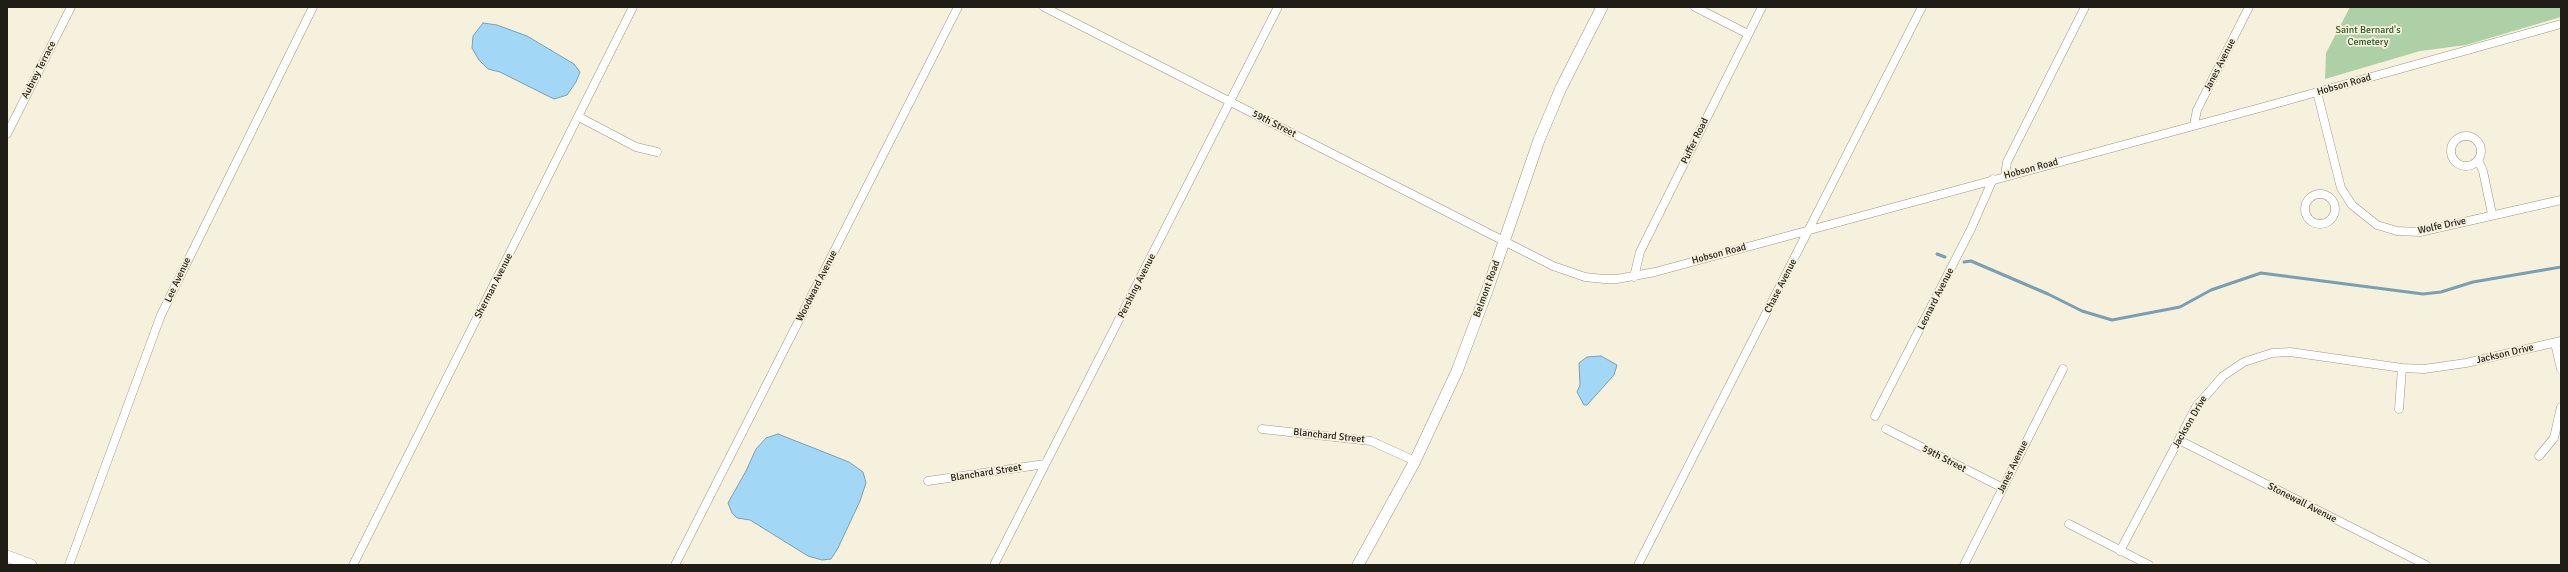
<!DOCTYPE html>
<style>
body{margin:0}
#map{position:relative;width:2568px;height:572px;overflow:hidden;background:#f6f1dc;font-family:Signika,sans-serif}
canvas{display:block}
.frame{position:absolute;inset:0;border:8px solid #1f1d15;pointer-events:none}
</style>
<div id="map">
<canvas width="2568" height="572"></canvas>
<div class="frame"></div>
</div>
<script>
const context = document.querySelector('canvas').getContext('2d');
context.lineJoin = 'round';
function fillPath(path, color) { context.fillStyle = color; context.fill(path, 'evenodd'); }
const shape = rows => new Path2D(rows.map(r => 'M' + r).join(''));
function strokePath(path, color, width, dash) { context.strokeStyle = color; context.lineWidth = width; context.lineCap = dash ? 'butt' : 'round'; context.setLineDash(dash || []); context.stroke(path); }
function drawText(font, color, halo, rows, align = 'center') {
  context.font = font + ' Signika,sans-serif'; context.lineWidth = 3.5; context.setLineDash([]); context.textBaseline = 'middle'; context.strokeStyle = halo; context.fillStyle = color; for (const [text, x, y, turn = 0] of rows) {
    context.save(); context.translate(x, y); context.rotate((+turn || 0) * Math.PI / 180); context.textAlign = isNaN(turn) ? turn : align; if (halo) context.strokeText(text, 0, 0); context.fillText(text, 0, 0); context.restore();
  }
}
fillPath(shape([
 [2350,7,2561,7,2561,17,2466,45,2420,51,2325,79,2326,53]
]), '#add0a6');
const water = shape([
 [483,23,497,25,527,36,574,64,580,72,576,82,567,95,554,99,500,72,488,69,479,60,472,48,473,36,483,23],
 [1601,356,1617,365,1614,375,1587,405,1584,405,1577,392,1580,385,1579,363,1587,357,1601,356],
 [778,434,849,462,863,472,866,483,860,501,838,548,831,559,822,560,808,556,750,520,737,518,732,513,728,503,746,471,756,449,766,438,778,434]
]);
fillPath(water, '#a2d7f6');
strokePath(water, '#7b9fb2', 1);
strokePath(shape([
 [1937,254,1945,257],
 [1964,262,1971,261,2048,294,2082,311,2112,320,2180,307,2211,290,2261,273,2423,294,2441,292,2473,282,2561,267]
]), '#7b9fb2', 3);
const minor = shape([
 [1044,7,1553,266,1585,277,1604,279,1617,279,1655,272,2278,103,2561,24],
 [1695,7,1748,34],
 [2317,92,2341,188,2352,205,2377,225,2397,231,2420,232,2561,200],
 [579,117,636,147,657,152],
 [2194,125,2197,110,2249,7],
 [7,134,71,7],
 '2451 151a15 15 0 1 1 30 0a15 15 0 1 1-30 0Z',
 [2478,160,2483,171,2492,214],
 [2005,176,2007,162,2085,7],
 '2305 209a15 15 0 1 1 30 0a15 15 0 1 1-30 0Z',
 [1634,277,1640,252,1762,7],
 [2555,343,2561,369],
 [2399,409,2402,368],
 [1875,416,1971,229,1993,179],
 [1262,429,1371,441,1415,461],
 [1886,429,2003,488],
 [2179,440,2426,565],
 [2539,456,2554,438,2561,407],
 [928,481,1045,464],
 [2069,524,2149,565],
 [2120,551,2196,407,2223,376,2244,362,2272,353,2290,352,2402,368,2424,369,2466,363,2561,341],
 [69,565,161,315,313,7],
 [353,565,633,7],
 [675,565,958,7],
 [994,565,1278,7],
 [1638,565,1922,7],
 [1964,565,2063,369]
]);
const secondary = shape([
 [7,556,31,565],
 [1358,565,1415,461,1457,371,1487,291,1539,140,1561,88,1602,7]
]);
strokePath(minor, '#9c9784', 9);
strokePath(secondary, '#9c9784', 12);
strokePath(minor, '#fff', 8);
strokePath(secondary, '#fff', 11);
drawText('10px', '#295820', '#f6f1dc', [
 ["Saint Bernard's",2368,30],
 ["Cemetery",2368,42]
]);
drawText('10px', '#1f1d15', '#f6f1dc', [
 ["Janes Avenue",2220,65,-63],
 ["Aubrey Terrace",39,70,-63],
 ["Hobson Road",2344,85,-16],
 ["59th Street",1274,124,27],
 ["Puffer Road",1695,141,-64],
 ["Hobson Road",2031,169,-15],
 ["Wolfe Drive",2442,226,-12],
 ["Hobson Road",1719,254,-15],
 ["Lee Avenue",178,280,-65],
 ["Sherman Avenue",494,286,-63],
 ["Woodward Avenue",817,286,-63],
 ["Pershing Avenue",1137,286,-63],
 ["Chase Avenue",1781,286,-63],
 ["Belmont Road",1487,289,-70],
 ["Leonard Avenue",1936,299,-63],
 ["Jackson Drive",2505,354,-13],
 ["Jackson Drive",2190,422,-60],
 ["Blanchard Street",1329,436,6],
 ["59th Street",1944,459,27],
 ["Janes Avenue",2013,467,-64],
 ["Blanchard Street",986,473,-9],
 ["Stonewall Avenue",2302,503,27]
]);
</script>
